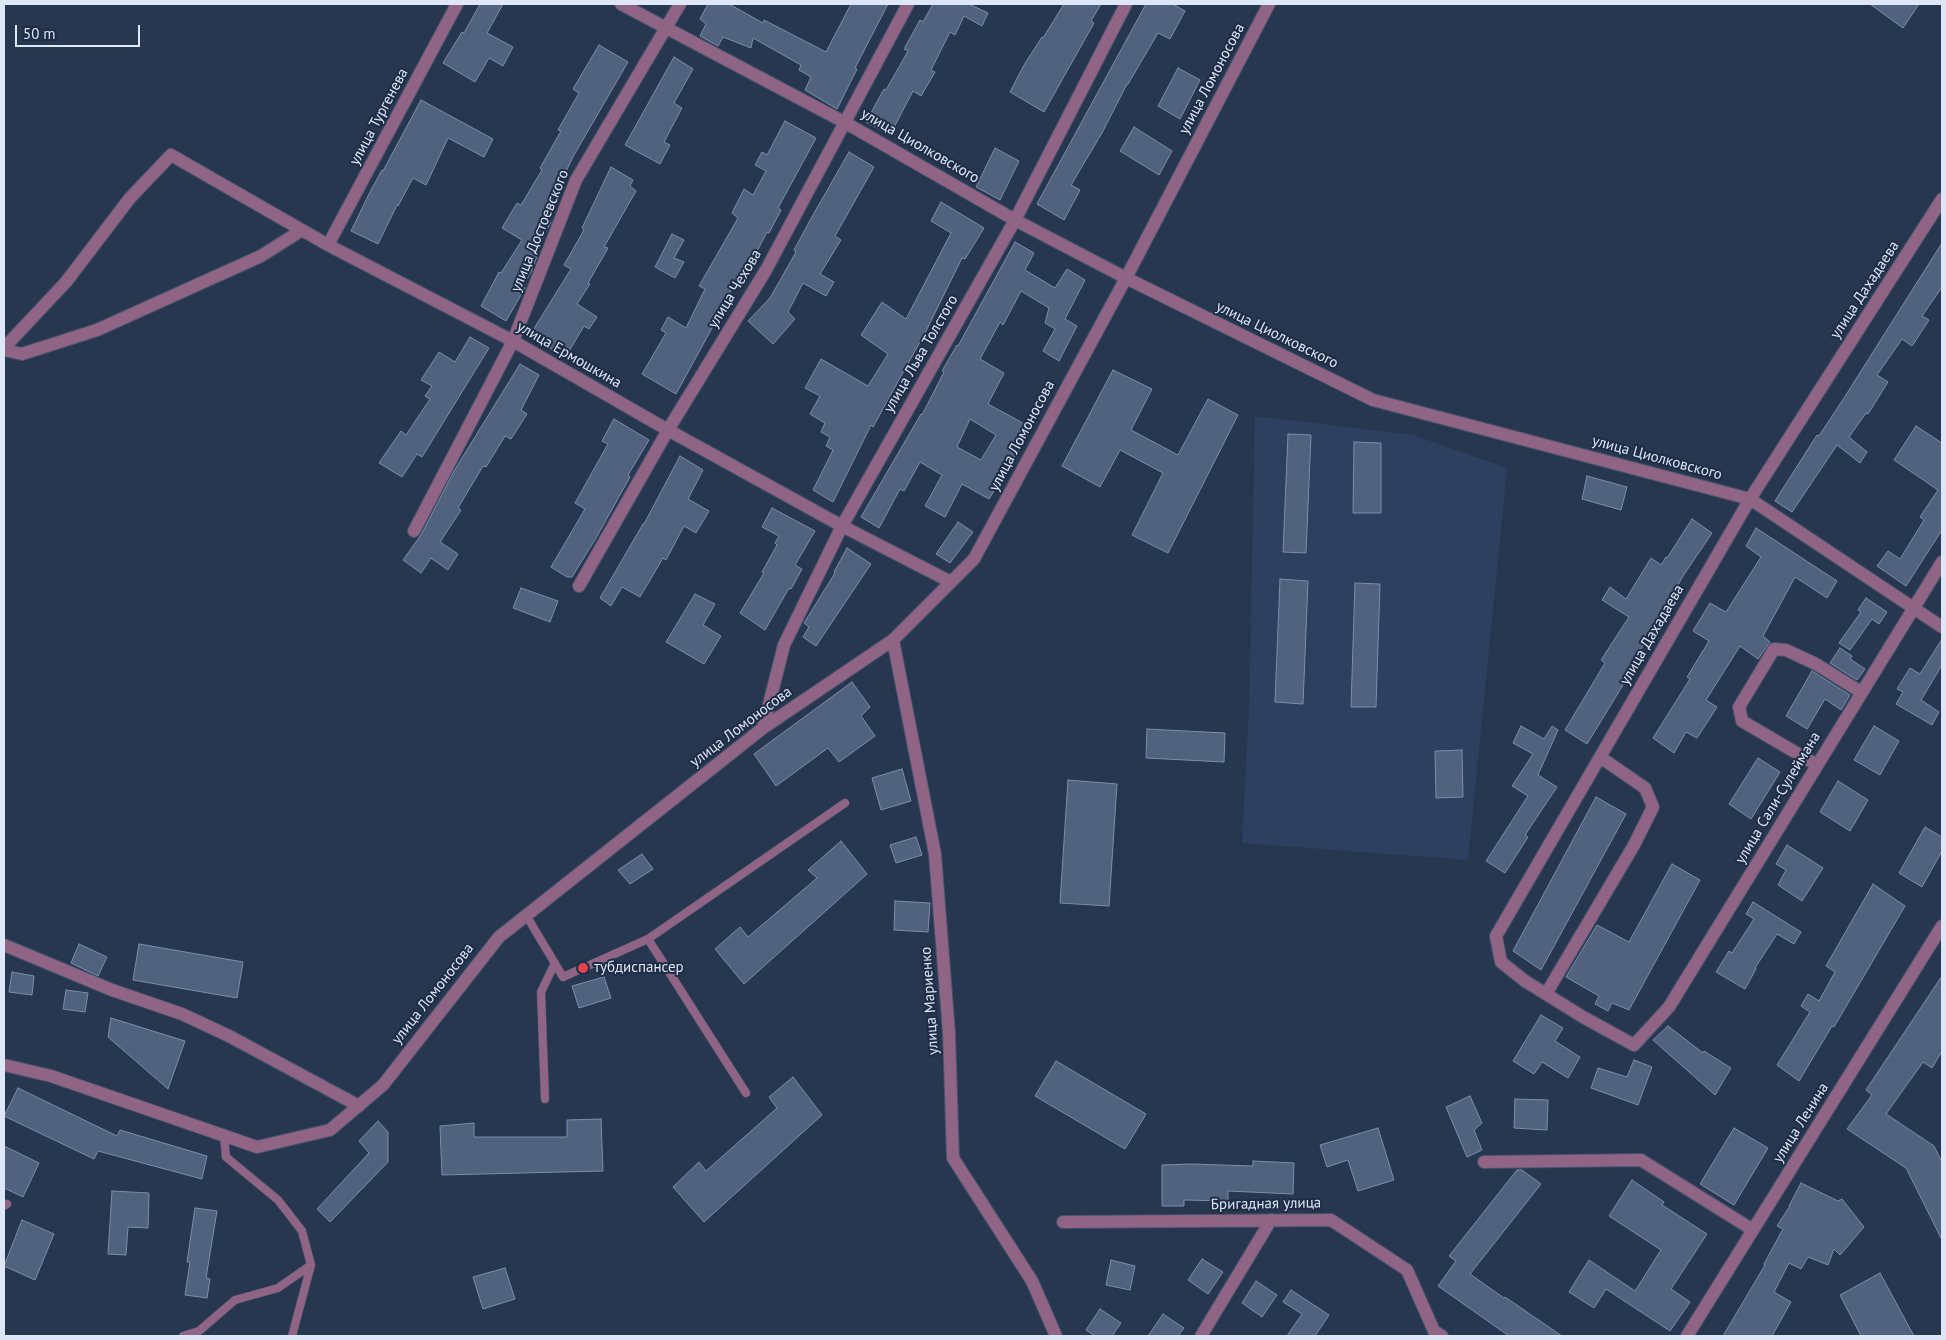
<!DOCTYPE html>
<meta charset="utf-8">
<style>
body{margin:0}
#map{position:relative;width:1946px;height:1340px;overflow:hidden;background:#283750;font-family:"PT Sans",sans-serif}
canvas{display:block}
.frame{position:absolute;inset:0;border:5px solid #dde7f7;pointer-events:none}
.scale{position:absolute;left:15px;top:25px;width:125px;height:22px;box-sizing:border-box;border:2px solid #dde7f7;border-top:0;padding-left:6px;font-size:15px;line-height:18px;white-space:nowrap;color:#dde7f7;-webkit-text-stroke:4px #1e2d45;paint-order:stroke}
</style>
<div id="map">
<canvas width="1946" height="1340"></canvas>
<div class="frame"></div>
<div class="scale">50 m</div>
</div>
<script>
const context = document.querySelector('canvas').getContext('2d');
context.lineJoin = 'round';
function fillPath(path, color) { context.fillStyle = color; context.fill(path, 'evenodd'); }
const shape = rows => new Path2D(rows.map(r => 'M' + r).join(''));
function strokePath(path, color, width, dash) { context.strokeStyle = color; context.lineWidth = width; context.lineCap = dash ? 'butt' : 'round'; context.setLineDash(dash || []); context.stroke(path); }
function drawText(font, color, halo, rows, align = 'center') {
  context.font = font + ' "PT Sans",sans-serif'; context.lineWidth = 4; context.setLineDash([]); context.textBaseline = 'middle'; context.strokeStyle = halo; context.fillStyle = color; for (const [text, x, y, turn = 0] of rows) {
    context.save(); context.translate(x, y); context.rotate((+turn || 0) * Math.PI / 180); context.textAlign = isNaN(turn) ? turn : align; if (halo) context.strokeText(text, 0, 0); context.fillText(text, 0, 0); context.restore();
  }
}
fillPath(shape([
 [1255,416,1413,435,1507,468,1468,860,1242,843,1249,709]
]), '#2d405f');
const building = shape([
 [480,4,503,4,487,33,513,47,503,66,489,58,475,82,443,63,462,32,464,33,480,4],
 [708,4,729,4,763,23,764,20,826,52,851,4,888,4,855,68,857,69,837,109,805,90,811,77,799,70,801,65,753,38,751,48,723,37,718,46,700,36,706,24,700,19,708,4],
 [933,4,969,4,988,13,982,26,964,16,955,35,950,32,931,70,935,72,921,96,913,91,890,135,866,122,884,89,886,90,908,51,904,49,920,20,923,22,933,4],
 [1064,4,1101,4,1091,21,1094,23,1044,112,1010,92,1024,65,1042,37,1043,38,1064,4],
 [1146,4,1173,4,1185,11,1170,39,1158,33,1128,84,1127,84,1102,133,1071,185,1080,190,1064,220,1037,204,1146,4],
 [1870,4,1919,4,1903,28,1870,4],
 [599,45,628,62,574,155,543,218,551,222,535,252,538,254,531,272,523,286,525,288,506,321,481,306,499,272,501,273,522,240,502,228,517,203,521,205,542,170,540,168,561,131,558,130,579,93,573,89,599,45],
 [674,57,693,69,674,103,682,108,664,142,670,145,660,164,625,145,674,57],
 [1178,68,1200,80,1180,119,1158,106,1178,68],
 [421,100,493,139,484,157,448,138,426,185,413,178,398,206,397,205,378,244,351,231,371,190,382,170,383,171,421,100],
 [785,121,816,138,778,208,781,210,769,233,767,232,752,261,750,260,721,307,723,308,676,394,642,374,666,333,661,330,668,317,686,328,705,289,699,286,738,218,732,213,744,189,753,195,766,171,755,165,762,152,767,155,785,121],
 [1134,127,1172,151,1159,175,1120,151,1134,127],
 [995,148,1019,161,1000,200,976,187,995,148],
 [849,152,874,167,835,236,841,240,820,274,834,282,826,296,803,283,788,312,795,319,773,344,748,321,770,298,796,252,794,250,813,215,849,152],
 [611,167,633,180,630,186,636,191,604,247,608,248,588,283,590,284,577,304,597,317,589,329,584,326,565,358,530,335,571,269,564,265,584,230,582,228,611,167],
 [941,202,984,228,965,259,962,258,926,331,873,427,871,425,833,502,813,490,833,450,826,446,830,437,821,432,825,423,810,414,820,396,805,388,821,359,868,386,888,354,861,335,882,302,906,319,951,233,931,221,941,202],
 [672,234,684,240,674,258,684,262,675,278,655,267,672,234],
 [1015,242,1034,253,1025,270,1055,288,1067,269,1085,280,1065,319,1077,326,1059,361,1043,351,1055,329,1045,323,1049,308,1021,291,1003,325,1000,322,980,359,1004,373,988,404,1032,428,989,499,962,484,945,517,925,506,942,475,920,462,904,491,900,489,879,528,861,517,921,414,922,415,944,372,942,371,957,345,958,346,1015,242],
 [970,419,996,435,981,460,957,447,970,419],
 [1942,243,1942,287,1922,316,1929,320,1912,346,1902,339,1877,375,1888,382,1868,414,1866,413,1849,437,1867,452,1860,463,1837,445,1792,512,1775,501,1817,435,1819,436,1844,398,1942,243],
 [470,337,489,348,422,457,417,454,402,477,379,463,401,431,406,435,430,399,425,396,432,386,421,380,439,352,455,362,470,337],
 [520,364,539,375,521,410,527,414,511,439,505,436,486,467,483,466,458,508,461,510,440,542,458,554,448,570,431,558,421,573,403,560,421,535,454,471,520,364],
 [1113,370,1152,389,1131,430,1178,455,1208,399,1238,415,1168,553,1132,535,1163,473,1120,450,1100,487,1062,466,1113,370],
 [614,419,649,440,628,475,630,477,596,538,572,577,567,577,551,567,585,509,575,503,608,444,602,441,614,419],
 [1916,426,1942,443,1942,530,1906,586,1877,566,1888,551,1900,559,1924,520,1920,517,1938,490,1894,460,1916,426],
 [1288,434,1311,435,1306,553,1283,552,1288,434],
 [1354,442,1381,443,1381,513,1353,513,1354,442],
 [680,456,703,470,688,499,709,511,696,533,684,526,666,560,663,558,640,597,622,587,611,606,600,598,643,524,644,524,680,456],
 [1587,476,1627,487,1621,510,1582,499,1587,476],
 [772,508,815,531,795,565,802,569,791,589,789,588,765,630,740,613,764,573,762,572,777,545,775,543,779,536,762,527,772,508],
 [1692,519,1712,533,1683,576,1648,638,1620,682,1623,685,1587,744,1565,730,1605,663,1601,660,1629,617,1602,600,1610,587,1626,599,1651,558,1661,565,1666,557,1667,558,1692,519],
 [958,522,973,532,950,563,936,554,958,522],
 [1756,528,1837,581,1827,598,1795,577,1763,636,1770,642,1758,659,1740,646,1706,700,1717,707,1697,738,1686,732,1674,753,1653,738,1690,679,1687,677,1709,641,1693,631,1710,603,1726,612,1761,557,1746,546,1756,528],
 [847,548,871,564,816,646,803,637,809,627,804,623,835,573,834,572,847,548],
 [1280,579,1308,581,1303,704,1275,702,1280,579],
 [1355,583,1380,584,1376,707,1351,707,1355,583],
 [521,588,558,601,550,622,513,608,521,588],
 [695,594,715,604,703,625,721,636,704,664,666,642,695,594],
 [1866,598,1887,612,1879,624,1872,619,1850,650,1839,643,1861,612,1858,610,1866,598],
 [1942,639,1942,665,1921,700,1939,712,1932,725,1896,704,1903,692,1897,689,1910,668,1920,674,1942,639],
 [1840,648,1852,656,1850,659,1865,669,1857,680,1830,663,1840,648],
 [1812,671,1850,695,1841,710,1825,699,1807,729,1786,716,1812,671],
 [852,682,870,707,861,716,875,736,839,762,828,748,776,786,754,754,852,682],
 [1521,726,1544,739,1552,726,1558,730,1538,775,1557,787,1525,835,1528,837,1505,873,1486,861,1528,796,1512,786,1533,754,1513,743,1521,726],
 [1874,726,1899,741,1880,775,1854,760,1874,726],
 [1147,729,1225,733,1224,762,1146,758,1147,729],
 [1462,750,1463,797,1436,798,1435,751,1462,750],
 [1758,758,1780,772,1751,819,1729,804,1758,758],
 [902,769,911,801,881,810,872,778,902,769],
 [1068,780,1117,784,1109,906,1060,903,1068,780],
 [1838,781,1868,800,1850,831,1820,812,1838,781],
 [1596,797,1626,814,1541,970,1513,951,1596,797],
 [1925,827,1942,837,1942,851,1922,887,1899,873,1925,827],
 [916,837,922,855,896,863,890,845,916,837],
 [841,841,867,874,744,984,715,949,740,927,748,937,817,878,808,870,841,841],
 [1787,845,1823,868,1802,901,1778,885,1786,870,1776,864,1787,845],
 [642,854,653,869,630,884,618,870,642,854],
 [1672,864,1700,880,1629,1010,1612,1003,1608,1011,1595,1004,1599,996,1566,977,1597,925,1629,942,1672,864],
 [1873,884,1905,906,1834,1027,1832,1026,1799,1081,1777,1065,1810,1012,1801,1006,1808,994,1819,1001,1835,972,1826,966,1873,884],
 [895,901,930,903,928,932,894,930,895,901],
 [1753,902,1801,932,1794,944,1777,934,1755,968,1756,969,1745,989,1716,972,1729,951,1732,953,1754,919,1746,914,1753,902],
 [79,944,107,957,98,976,71,963,79,944],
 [139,944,243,962,237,998,133,980,139,944],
 [12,972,34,976,32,995,9,992,12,972],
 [1942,976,1942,1051,1932,1068,1923,1062,1886,1114,1934,1146,1942,1162,1942,1240,1906,1168,1847,1129,1872,1095,1866,1090,1942,976],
 [604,977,611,998,579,1008,572,986,604,977],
 [66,990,88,993,85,1012,63,1009,66,990],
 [1541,1015,1563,1028,1555,1041,1580,1057,1568,1078,1542,1062,1534,1074,1513,1061,1541,1015],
 [111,1018,185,1041,168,1089,108,1037,111,1018],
 [1668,1026,1703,1053,1704,1051,1731,1068,1715,1095,1653,1040,1668,1026],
 [1634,1060,1652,1067,1638,1105,1591,1088,1598,1068,1627,1077,1634,1060],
 [1056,1061,1146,1114,1125,1149,1035,1096,1056,1061],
 [793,1077,822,1115,704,1222,673,1187,699,1162,706,1171,777,1108,769,1097,793,1077],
 [18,1088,117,1136,120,1130,207,1156,202,1179,98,1151,94,1159,4,1116,18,1088],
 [1470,1096,1482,1123,1474,1130,1482,1150,1467,1157,1446,1107,1470,1096],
 [1515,1099,1548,1100,1547,1130,1514,1128,1515,1099],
 [601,1119,603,1171,442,1175,440,1126,474,1123,474,1137,567,1137,567,1120,601,1119],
 [378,1121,388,1132,388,1162,330,1222,317,1209,369,1153,359,1141,378,1121],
 [1378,1128,1394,1180,1358,1191,1348,1160,1327,1167,1320,1145,1378,1128],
 [1734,1128,1768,1148,1734,1205,1700,1184,1734,1128],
 [4,1146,39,1163,23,1197,4,1188,4,1146],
 [1253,1161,1294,1163,1293,1194,1228,1191,1228,1201,1184,1200,1184,1206,1162,1206,1162,1165,1191,1164,1253,1166,1253,1161],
 [1517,1170,1522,1170,1541,1184,1470,1274,1504,1298,1505,1297,1562,1336,1509,1336,1438,1286,1456,1261,1449,1256,1517,1170],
 [1632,1180,1664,1202,1662,1205,1707,1234,1671,1289,1690,1302,1670,1331,1606,1289,1594,1308,1569,1292,1589,1260,1635,1291,1661,1250,1609,1216,1632,1180],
 [1801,1183,1838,1201,1842,1199,1864,1227,1840,1255,1834,1249,1828,1265,1808,1257,1801,1269,1789,1263,1774,1292,1791,1302,1772,1336,1723,1336,1765,1265,1764,1264,1783,1229,1777,1226,1790,1206,1789,1206,1801,1183],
 [112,1191,149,1193,148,1228,128,1227,126,1255,108,1254,112,1191],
 [195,1208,217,1211,206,1278,210,1279,207,1298,185,1295,190,1262,187,1262,195,1208],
 [22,1220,54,1234,35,1280,4,1266,22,1220],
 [1202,1259,1223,1272,1208,1294,1188,1280,1202,1259],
 [1111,1260,1135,1266,1130,1290,1106,1285,1111,1260],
 [505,1268,515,1299,483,1309,473,1277,505,1268],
 [1880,1273,1914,1336,1861,1336,1840,1295,1880,1273],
 [1256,1281,1277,1295,1262,1317,1242,1303,1256,1281],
 [1291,1290,1329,1315,1315,1336,1287,1336,1302,1314,1283,1302,1291,1290],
 [1100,1309,1121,1323,1112,1336,1095,1336,1086,1330,1100,1309],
 [1163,1314,1184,1328,1178,1336,1148,1336,1163,1314]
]);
fillPath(building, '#51627e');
strokePath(building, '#7c8eac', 1);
const service = shape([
 [526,915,563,977,648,939,746,1093],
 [648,939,845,803],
 [545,1099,541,992,555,963],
 [224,1136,226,1157,278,1200,302,1231,311,1265,292,1336],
 [4,1206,7,1204],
 [183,1336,199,1331,235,1300,278,1288,311,1265]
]);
const minor = shape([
 [621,4,844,122,1015,220,1126,278,1373,400,1750,499,1942,627],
 [1942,199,1750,499,1496,936,1501,962,1525,981,1583,1017,1634,1045,1669,1007,1942,562],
 [328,245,457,4],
 [4,348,66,282,130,198,171,155,328,245,513,341,668,430,842,526,951,582],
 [4,350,22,354,97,330,261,256,302,230],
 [414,531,513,341,576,180,680,4],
 [579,586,668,430,766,270,908,4],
 [893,640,935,854,949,1033,953,1158,1032,1281,1056,1336],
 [763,728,784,645,842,526,1015,220,1126,4],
 [1817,765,1742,721,1739,707,1774,649,1786,650,1816,664,1861,692],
 [4,945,112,990,182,1014,229,1036,359,1106],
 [1546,994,1634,845,1653,807,1645,788,1600,757],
 [4,1065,51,1076,257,1147,330,1130,383,1085,499,937,763,728,893,640,974,559,1126,278,1269,4],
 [1484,1162,1641,1160,1753,1230],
 [1063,1222,1331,1220,1407,1270,1434,1331,1442,1336],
 [1201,1336,1271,1220],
 [1687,1336,1942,926]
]);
strokePath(service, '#45536b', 9);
strokePath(minor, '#45536b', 14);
strokePath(service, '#8f6484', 8);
strokePath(minor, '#8f6484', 12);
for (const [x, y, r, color] of [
 [583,968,6,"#e0444e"]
]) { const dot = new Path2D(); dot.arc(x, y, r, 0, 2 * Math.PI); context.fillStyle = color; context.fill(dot); strokePath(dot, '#1e2d45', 2); }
drawText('15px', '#dde7f7', '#1e2d45', [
 ["улица Ломоносова",1212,79,-62],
 ["улица Тургенева",379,117,-62],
 ["улица Циолковского",920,146,30],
 ["улица Достоевского",540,231,-68],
 ["улица Чехова",735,289,-59],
 ["улица Дахадаева",1865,290,-57],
 ["улица Циолковского",1277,335,26],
 ["улица Льва Толстого",921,354,-60],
 ["улица Ермошкина",569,355,30],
 ["улица Ломоносова",1022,436,-62],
 ["улица Циолковского",1657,458,15],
 ["улица Дахадаева",1652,635,-60],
 ["улица Ломоносова",741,727,-37],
 ["улица Сали-Сулеймана",1778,798,-59],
 ["улица Ломоносова",433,994,-52],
 ["улица Мариенко",930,1001,-94],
 ["улица Ленина",1801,1123,-58],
 ["Бригадная улица",1266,1204,-1]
]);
drawText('15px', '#dde7f7', '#1e2d45', [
 ["тубдиспансер",594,968]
], 'left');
</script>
